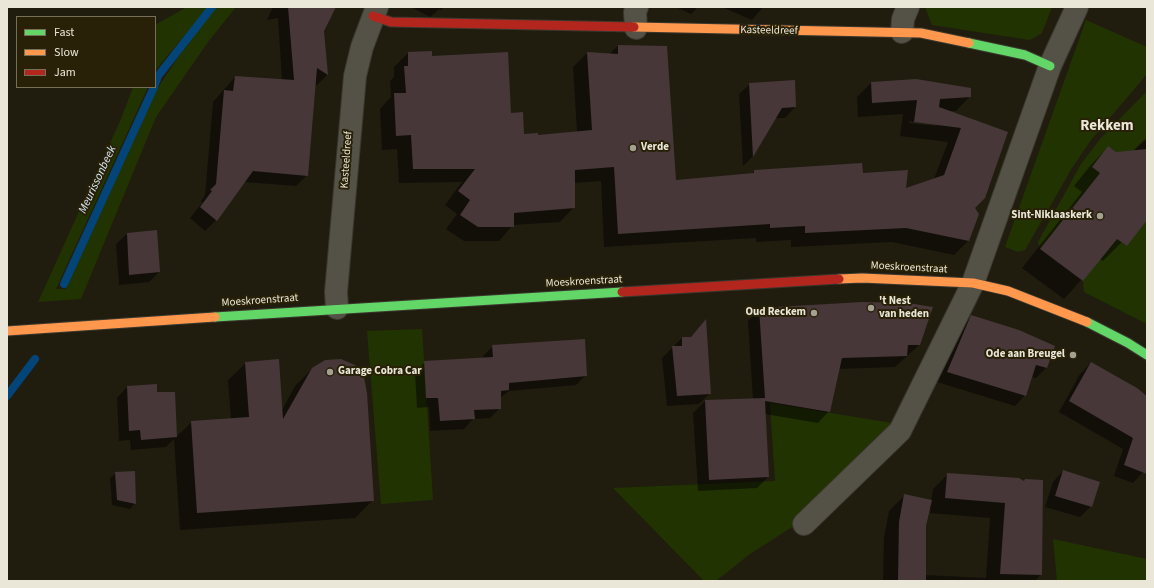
<!DOCTYPE html>
<style>
body{margin:0}
#map{position:relative;width:1154px;height:588px;overflow:hidden;background:#201d0f;font-family:"Source Sans 3",sans-serif}
canvas{display:block}
.frame{position:absolute;inset:0;border:8px solid #ebe7d8;pointer-events:none}
.legend{position:absolute;left:16px;top:16px;width:140px;height:72px;box-sizing:border-box;background:#282107;border:1px solid #76705b;margin:0;padding:5px 7px;list-style:none;font-size:12px;color:#ebe7d8}
.legend li{display:flex;align-items:center;gap:8px;height:20px}
.legend b{width:20px;border:1px solid #76705b}
</style>
<div id="map">
<canvas width="1154" height="588"></canvas>
<div class="frame"></div>
<ul class="legend">
<li><b style="height:5px;background:#63d668"></b>Fast</li>
<li><b style="height:5px;background:#ff974d"></b>Slow</li>
<li><b style="height:5px;background:#b3261e"></b>Jam</li>
</ul>
</div>
<script>
const context = document.querySelector('canvas').getContext('2d');
context.lineJoin = 'round';
function fillPath(path, color) { context.fillStyle = color; context.fill(path, 'evenodd'); }
const shape = rows => new Path2D(rows.map(r => 'M' + r).join(''));
function strokePath(path, color, width, dash) { context.strokeStyle = color; context.lineWidth = width; context.lineCap = dash ? 'butt' : 'round'; context.setLineDash(dash || []); context.stroke(path); }
function drawText(font, color, halo, rows, align = 'center') {
  context.font = font + ' "Source Sans 3",sans-serif'; context.lineWidth = 4; context.setLineDash([]); context.textBaseline = 'middle'; context.strokeStyle = halo; context.fillStyle = color; for (const [text, x, y, turn = 0] of rows) {
    context.save(); context.translate(x, y); context.rotate((+turn || 0) * Math.PI / 180); context.textAlign = isNaN(turn) ? turn : align; if (halo) context.strokeText(text, 0, 0); context.fillText(text, 0, 0); context.restore();
  }
}
fillPath(shape([
 [187,7,208,7,155,71,155,25],
 [216,7,236,7,208,42,156,117,81,299,38,302,121,119,133,87,148,87,56,289,66,289,157,89,189,41],
 [925,7,1052,7,1042,33,1030,40,932,25],
 [1086,20,1147,47,1147,74,1091,140,1072,168,1025,250,1018,252,1005,247],
 [1147,91,1147,138,1143,140,1131,154,1121,156,1108,146,1092,167,1100,173,1040,249,1038,242,1081,164,1100,139],
 [1147,209,1147,324,1084,292,1083,281,1116,238,1127,246,1138,231],
 [422,329,433,500,381,504,367,331],
 [770,403,892,423,792,527,750,554,716,581,704,581,613,488,775,481],
 [1053,539,1147,559,1147,581,1057,581]
]), '#223302');
fillPath(shape([
 [273,7,335,7,323,31,327,75,317,85,314,84,307,175,296,186,244,182,216,220,205,231,190,218,202,203,201,201,205,195,213,102,235,77,282,81,278,18,267,20],
 [411,7,444,7,441,10,439,9,430,17],
 [676,7,698,7,691,14],
 [722,7,763,7,752,20],
 [618,46,675,181,751,175,755,171,862,174,904,189,934,179,948,142,900,136,903,114,858,117,857,97,871,83,970,96,956,111,948,111,1007,133,974,207,968,241,954,255,892,242,791,247,791,240,756,242,756,238,604,247,601,181,574,183,574,207,560,222,513,225,499,241,464,241,446,229,457,214,445,205,462,182,399,183,397,149,382,150,380,109,391,97,390,81,394,77,394,67,408,53,431,52,431,57,510,114,523,135,537,136,577,132,573,67,587,53,609,54],
 [909,121,933,124,937,126,909,123],
 [750,84,795,107,785,118,775,118,753,156,743,166,739,94],
 [1147,139,1147,211,1122,242,1103,261,1100,259,1064,299,1022,268,1082,192,1074,186,1090,166,1108,147,1116,153,1133,151],
 [127,234,159,272,149,282,119,285,116,244],
 [760,309,919,345,895,367,838,369,829,411,818,423,765,414,768,477,757,488,698,491,693,413,705,401,753,400,748,321],
 [971,317,1047,367,1036,378,1031,377,1025,395,1015,406,937,382,961,327],
 [705,321,710,393,699,404,667,406,662,358,682,338,690,338],
 [493,346,586,375,576,385,509,391,500,398,500,408,490,418,473,419,464,429,430,431,429,407,417,408,415,372,425,362,483,359,483,356],
 [246,363,282,410,295,386,313,368,373,500,355,518,180,530,174,439,166,447,131,450,130,440,119,441,117,398,127,387,156,393,174,393,176,437,192,422,231,420,228,380],
 [1091,363,1147,395,1147,462,1143,472,1133,483,1114,476,1123,449,1059,412,1080,374],
 [1063,471,1091,506,1080,517,1045,507,1053,482],
 [116,473,135,503,130,509,112,505,110,478],
 [948,474,1023,482,1025,480,1041,574,1035,581,883,581,884,537,889,511,904,496,931,501,933,489],
 [929,509,931,509,930,513,990,518,986,578,925,575,925,526]
]), '#0007');
strokePath(shape([
 [155,84,158,76,212,7],
 [64,284,154,87],
 [7,396,35,359]
]), '#034479', 8);
fillPath(shape([
 [288,7,336,7,324,31,328,75,317,68,308,176,253,171,217,221,200,207,212,191,210,190,216,184,224,90,233,91,235,76,294,80],
 [618,45,667,46,676,180,754,173,754,170,862,163,863,173,908,170,906,188,944,175,961,128,914,122,917,100,872,103,871,82,916,79,971,88,971,97,940,99,939,107,1008,132,985,198,975,208,979,214,969,241,906,228,805,233,805,226,770,228,770,224,618,234,614,167,575,170,575,208,514,213,514,227,478,227,460,215,470,200,458,191,475,169,413,169,411,135,396,136,394,93,406,93,404,66,408,66,408,52,432,51,432,56,508,52,511,113,523,112,524,134,538,133,538,135,592,130,587,52,618,54],
 [795,80,796,107,782,108,753,157,749,83],
 [1108,146,1116,152,1147,149,1147,220,1127,246,1117,239,1083,281,1040,249,1100,173,1092,167],
 [157,230,160,272,129,275,127,233],
 [862,302,908,303,933,307,920,345,908,345,907,356,842,358,830,412,765,401,769,477,709,480,705,400,765,398,759,308],
 [971,315,1019,330,1055,346,1047,368,1036,365,1026,396,947,372],
 [706,319,711,394,677,396,672,346,682,346,682,337,691,337],
 [585,339,587,376,509,383,509,390,501,391,501,409,474,410,475,419,440,421,438,398,426,398,424,361,493,357,492,345],
 [279,359,283,419,312,368,325,360,341,359,355,365,364,377,367,393,374,501,197,513,191,421,249,417,245,362],
 [1091,362,1137,388,1147,396,1147,474,1124,465,1133,438,1069,401],
 [157,384,157,392,175,392,177,437,141,440,140,430,129,431,127,386],
 [1063,470,1100,482,1092,507,1055,496],
 [135,471,136,504,117,500,115,472],
 [947,473,1019,478,1024,481,1025,479,1043,480,1042,575,1000,574,1005,503,945,498],
 [904,494,932,500,926,526,926,581,898,581,899,522]
]), '#473739');
const street = shape([
 [636,28,635,12,637,7],
 [902,32,903,19,908,7],
 [337,308,336,292,355,76,362,47,377,7],
 [804,524,900,431,973,283,1050,66,1077,7]
]);
const fast = shape([
 [969,43,1025,55,1050,66],
 [215,317,622,292],
 [1087,322,1128,343,1147,355]
]);
const slow = shape([
 [634,27,921,33,969,43],
 [839,279,862,278,973,283,1008,291,1087,322],
 [7,331,215,317]
]);
const jam = shape([
 [373,16,391,22,634,27],
 [622,292,839,279]
]);
strokePath(street, '#3b382f', 24);
strokePath(fast, '#3b382f', 11);
strokePath(slow, '#3b382f', 11);
strokePath(jam, '#3b382f', 11);
strokePath(street, '#545147', 22);
strokePath(fast, '#63d668', 9);
strokePath(slow, '#ff974d', 9);
strokePath(jam, '#b3261e', 9);
for (const [x, y, r, color] of [
 [633,148,4,"#a4a092"],
 [1100,216,4,"#a4a092"],
 [871,308,4,"#a4a092"],
 [814,313,4,"#a4a092"],
 [1073,355,4,"#a4a092"],
 [330,372,4,"#a4a092"]
]) { const dot = new Path2D(); dot.arc(x, y, r, 0, 2 * Math.PI); context.fillStyle = color; context.fill(dot); strokePath(dot, '#282107', 1.5); }
drawText('11px', '#ebe7d8', '#282107', [
 ["Kasteeldreef",769,31,1],
 ["Kasteeldreef",347,160,-86],
 ["Moeskroenstraat",909,268,3],
 ["Moeskroenstraat",584,282,-3],
 ["Moeskroenstraat",260,301,-4]
]);
drawText('bold 11px', '#ebe7d8', '#282107', [
 ["Verde",641,148],
 ["Sint-Niklaaskerk",1092,216,"right"],
 ["'t Nest",879,302],
 ["van heden",879,315],
 ["Oud Reckem",806,313,"right"],
 ["Ode aan Breugel",1065,355,"right"],
 ["Garage Cobra Car",338,372]
], 'left');
drawText('italic 12px', '#d6e6f8', '#282107', [
 ["Meurissonbeek",98,180,-65]
]);
drawText('bold 15px', '#ebe7d8', '#282107', [
 ["Rekkem",1107,127]
]);
</script>
